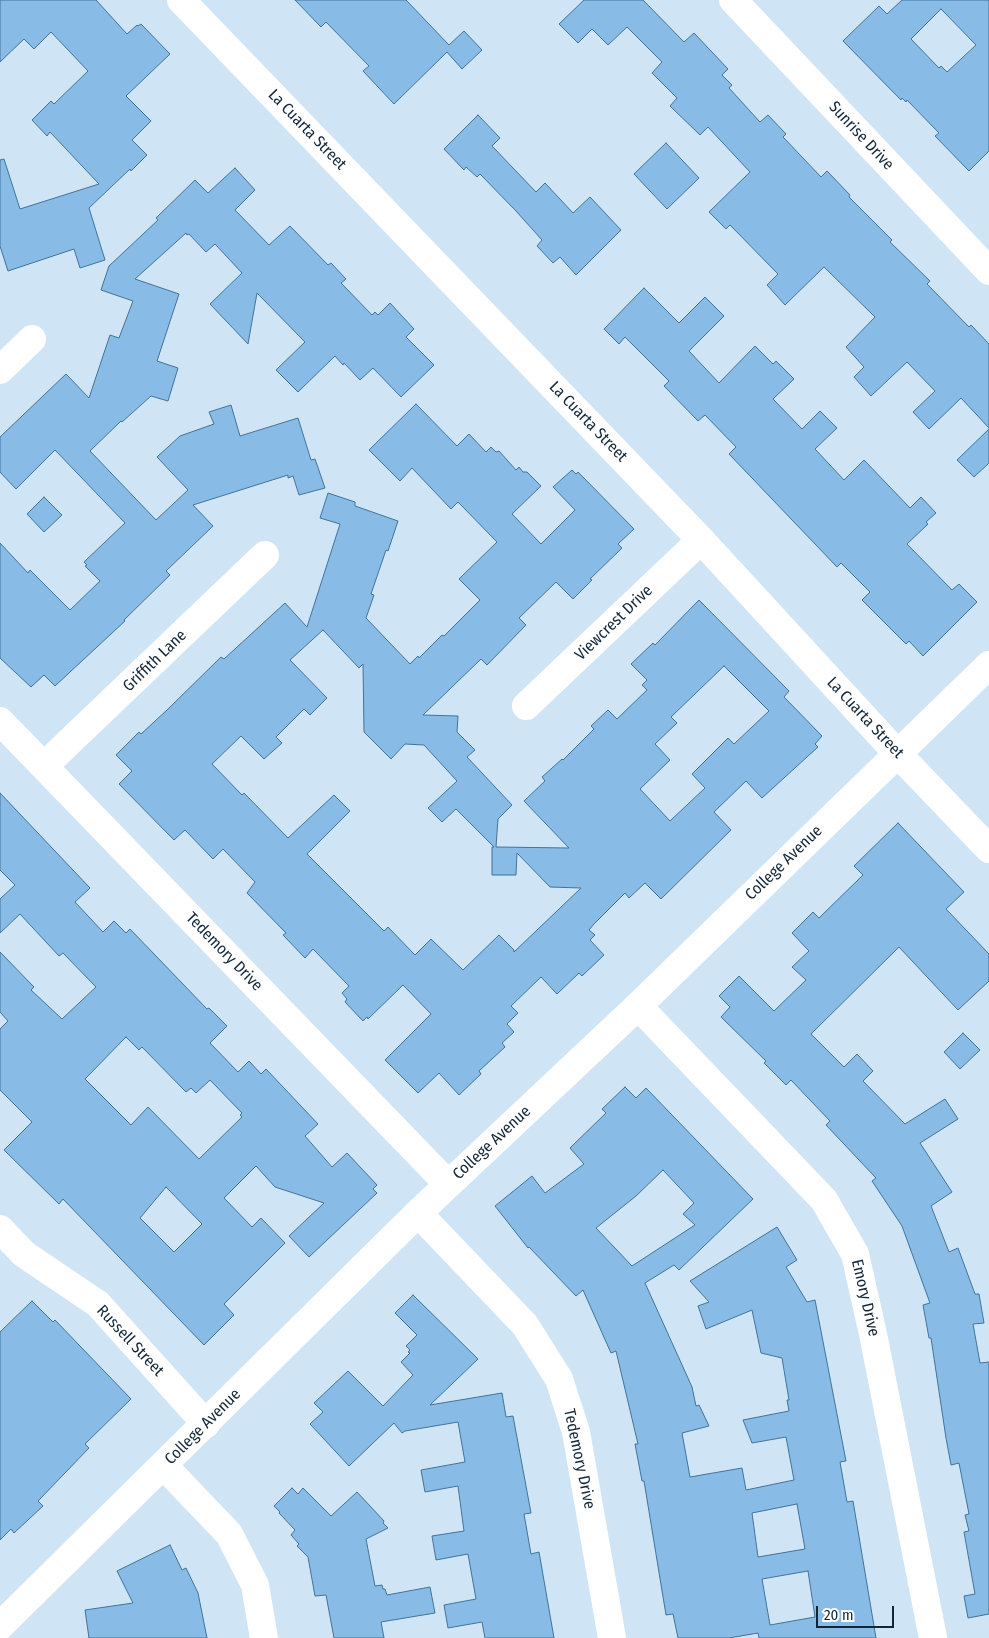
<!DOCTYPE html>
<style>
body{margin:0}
#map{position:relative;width:989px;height:1638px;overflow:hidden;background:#cfe4f5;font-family:"Fira Sans Condensed",sans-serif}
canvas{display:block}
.scale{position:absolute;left:816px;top:1606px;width:78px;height:22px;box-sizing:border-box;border:2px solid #112637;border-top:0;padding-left:6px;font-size:15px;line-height:18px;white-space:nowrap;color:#112637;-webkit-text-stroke:4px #fff;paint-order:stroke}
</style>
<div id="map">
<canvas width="989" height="1638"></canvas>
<div class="scale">20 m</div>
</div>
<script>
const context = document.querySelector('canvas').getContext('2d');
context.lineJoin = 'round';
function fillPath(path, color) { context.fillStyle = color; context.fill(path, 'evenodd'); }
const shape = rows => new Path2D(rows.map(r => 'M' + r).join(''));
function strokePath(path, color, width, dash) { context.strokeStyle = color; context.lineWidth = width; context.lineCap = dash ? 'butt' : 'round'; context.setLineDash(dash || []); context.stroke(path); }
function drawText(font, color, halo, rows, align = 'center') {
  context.font = font + ' "Fira Sans Condensed",sans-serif'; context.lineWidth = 4.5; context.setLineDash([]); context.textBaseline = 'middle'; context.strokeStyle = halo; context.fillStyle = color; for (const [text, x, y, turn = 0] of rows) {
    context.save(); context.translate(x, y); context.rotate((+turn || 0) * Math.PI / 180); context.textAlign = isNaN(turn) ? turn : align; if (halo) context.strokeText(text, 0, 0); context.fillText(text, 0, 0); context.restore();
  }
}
const building = shape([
 [0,0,96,0,127,34,137,25,138,26,141,24,170,54,126,96,151,121,132,140,147,155,131,171,130,169,89,208,105,260,80,268,74,249,8,271,0,246,0,160,4,159,20,209,99,184,50,132,47,136,32,120,51,101,54,104,88,71,51,32,34,49,24,39,0,62,0,0],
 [295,0,406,0,449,45,464,31,482,50,462,69,447,52,394,104,363,71,369,66,326,22,321,27,295,0],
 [584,0,643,0,684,42,694,33,728,69,722,75,732,85,729,88,760,122,768,115,786,134,783,137,821,177,827,171,850,195,849,197,892,240,890,242,930,281,927,284,969,327,971,325,989,344,989,428,961,398,929,429,913,412,935,391,907,362,871,396,854,377,864,367,846,347,875,317,824,267,785,305,767,285,778,274,730,225,726,229,709,212,750,172,708,127,700,135,670,106,677,98,652,73,662,62,627,27,608,45,592,29,578,43,559,24,584,0],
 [902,0,989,0,989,151,969,171,935,136,939,133,907,100,906,102,902,98,901,100,843,41,879,6,887,14,902,0],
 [941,9,976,45,947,72,941,66,939,68,911,39,941,9],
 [478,115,500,138,492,146,536,192,545,183,573,213,590,197,621,230,576,275,560,257,553,263,537,246,542,240,516,211,480,174,477,177,466,167,464,170,444,149,478,115],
 [666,143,699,178,667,209,634,174,666,143],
 [235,168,255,190,235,210,269,245,290,226,328,265,331,263,346,279,341,283,372,315,375,312,378,315,390,303,414,329,406,337,434,365,401,397,373,368,360,380,344,363,343,365,335,356,298,392,276,370,305,342,257,293,248,344,210,304,242,273,215,244,206,252,189,234,187,235,186,233,135,279,179,294,157,361,178,368,168,401,151,396,122,422,121,421,90,451,156,520,188,490,157,457,180,436,214,424,209,412,231,405,240,436,298,418,311,460,315,459,325,488,299,495,293,476,288,478,288,475,193,505,213,526,166,571,170,575,124,620,125,621,55,686,44,675,31,687,0,658,0,543,28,573,30,570,70,610,100,581,85,566,87,565,84,562,125,523,55,450,16,489,0,472,0,437,66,374,89,398,110,335,119,338,133,301,101,290,109,266,158,220,156,218,195,180,208,193,235,168],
 [644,288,679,323,705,297,724,316,689,351,719,383,755,346,773,364,776,361,794,379,773,399,802,429,820,411,837,428,815,449,844,480,864,460,910,508,921,497,936,513,926,522,928,524,907,544,952,590,959,584,977,602,923,656,909,641,906,644,862,600,870,592,841,563,837,567,729,454,736,447,705,415,698,421,664,386,669,381,625,337,619,344,604,329,644,288],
 [416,404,457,446,469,434,486,452,491,447,496,452,499,451,516,470,519,467,523,472,527,472,541,486,512,514,541,544,575,510,553,487,572,470,576,474,578,472,634,529,618,544,622,548,590,579,592,580,573,599,556,582,519,618,526,625,487,665,481,659,423,715,458,716,457,732,475,750,467,757,512,805,498,819,496,847,569,848,524,801,545,781,542,777,562,759,563,760,594,729,591,726,608,710,617,719,647,690,642,685,647,680,631,664,653,643,655,645,699,600,789,691,784,697,822,736,815,744,818,747,762,798,746,781,714,812,731,830,661,899,645,883,629,898,625,893,594,924,589,930,595,935,590,940,604,955,582,976,579,973,557,994,541,977,511,1006,518,1013,507,1024,514,1032,502,1043,505,1047,479,1071,481,1074,459,1095,439,1073,418,1093,385,1060,431,1014,403,985,368,1019,367,1017,363,1021,345,1002,347,999,342,993,349,986,313,949,305,958,283,935,286,933,247,893,255,882,223,849,213,859,185,830,174,840,119,784,132,771,116,755,139,732,141,734,167,710,221,657,224,659,285,603,307,627,340,524,320,518,328,493,355,502,355,506,398,521,388,551,386,550,371,594,374,595,366,618,410,664,418,656,419,658,442,635,444,636,480,600,459,579,497,542,458,502,451,509,412,468,400,481,369,450,416,404],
 [323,630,359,668,363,664,364,732,391,759,405,744,424,745,457,781,428,808,442,822,456,809,494,847,492,847,492,875,516,875,517,853,550,887,581,888,514,952,514,950,499,935,463,970,431,939,415,955,388,927,384,931,307,854,350,811,334,795,288,838,244,793,242,795,212,764,241,736,264,759,282,743,276,737,304,709,310,715,327,698,290,660,323,630],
 [724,666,769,711,734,744,728,738,692,774,705,788,670,821,640,789,670,760,655,744,677,723,671,717,724,666],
 [989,429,989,463,974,477,957,460,989,429],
 [44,497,62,515,44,532,27,514,44,497],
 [0,793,90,888,75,902,103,932,114,921,126,933,130,929,207,1009,209,1008,227,1026,210,1043,238,1072,249,1061,261,1074,266,1069,318,1124,305,1136,332,1167,347,1153,377,1185,373,1189,377,1193,309,1257,289,1236,324,1203,275,1187,256,1166,224,1198,252,1227,261,1218,285,1243,224,1304,234,1315,204,1345,63,1199,59,1204,4,1150,32,1122,0,1090,0,1029,8,1021,0,1012,0,952,34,987,31,990,62,1019,96,987,63,953,59,956,20,914,0,933,0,899,15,885,0,870,0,793],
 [126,1037,139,1050,142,1047,186,1092,191,1088,196,1093,210,1080,242,1113,240,1115,242,1117,199,1159,148,1107,131,1125,85,1079,126,1037],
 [166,1187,202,1224,174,1252,140,1218,166,1187],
 [898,823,964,892,946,909,989,954,989,981,958,1010,899,947,811,1034,844,1067,857,1054,873,1071,863,1081,905,1124,945,1099,958,1119,920,1143,952,1192,931,1206,949,1252,958,1248,975,1294,979,1294,984,1323,973,1324,980,1363,989,1362,989,1614,968,1618,964,1596,975,1594,964,1532,969,1531,965,1515,969,1514,959,1463,951,1465,946,1438,931,1338,929,1338,923,1305,930,1303,902,1226,872,1181,876,1178,826,1125,830,1121,791,1080,786,1085,764,1063,766,1061,721,1017,730,1007,719,996,739,976,774,1011,806,980,792,967,809,951,792,933,813,912,819,918,863,875,854,866,898,823],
 [963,1033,980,1050,960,1069,944,1052,963,1033],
 [625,1087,636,1098,646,1088,753,1199,679,1270,674,1265,645,1283,692,1387,696,1406,699,1405,709,1426,682,1433,690,1477,742,1468,746,1490,794,1480,786,1437,752,1443,743,1420,789,1411,787,1400,789,1400,782,1358,761,1353,752,1310,706,1329,698,1306,709,1302,690,1281,777,1227,797,1260,786,1267,807,1302,815,1300,846,1461,840,1462,847,1502,853,1501,876,1638,759,1638,758,1633,729,1638,678,1638,673,1614,666,1615,644,1481,642,1481,635,1444,638,1444,616,1351,611,1353,583,1290,576,1296,529,1247,528,1248,495,1206,532,1176,545,1193,584,1164,570,1148,606,1113,602,1109,625,1087],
 [663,1170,694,1203,683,1214,695,1225,632,1266,596,1228,636,1196,663,1170],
 [797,1504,805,1549,758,1557,752,1513,797,1504],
 [808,1571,815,1617,770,1625,762,1579,808,1571],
 [413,1295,478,1359,430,1405,502,1393,506,1417,513,1416,531,1513,524,1514,531,1554,539,1552,554,1638,485,1638,482,1622,448,1628,444,1605,476,1599,468,1554,436,1560,432,1536,464,1531,458,1486,425,1492,421,1470,465,1462,458,1422,405,1431,402,1433,394,1423,349,1466,310,1424,323,1412,314,1403,348,1371,383,1406,413,1375,401,1362,410,1353,408,1352,410,1350,406,1346,417,1335,395,1313,413,1295],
 [32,1301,53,1322,55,1320,131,1399,85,1444,89,1448,38,1501,43,1506,14,1533,11,1529,0,1540,0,1332,32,1301],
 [292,1488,298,1494,303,1488,331,1516,357,1492,384,1521,383,1523,388,1528,366,1539,375,1586,382,1585,383,1589,385,1589,387,1595,430,1587,435,1613,381,1622,384,1638,334,1638,326,1595,315,1596,308,1557,297,1546,299,1544,291,1535,295,1530,279,1513,280,1512,274,1506,292,1488],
 [170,1545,182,1570,186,1568,198,1593,207,1638,89,1638,85,1610,133,1603,117,1571,170,1545]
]);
fillPath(building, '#88bce6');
strokePath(building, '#41739a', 1);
strokePath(shape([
 [733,0,989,271],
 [0,370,32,339],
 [526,706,701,540],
 [0,721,448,1184],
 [44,766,265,555],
 [638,1006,824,1200,855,1254,873,1334,933,1638],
 [418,1213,525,1325,559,1379,576,1432,612,1638],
 [0,1229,24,1254,98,1304,206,1424],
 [164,1466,229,1534,255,1585,264,1638]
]), '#fff', 28);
strokePath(shape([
 [181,0,701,540,897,753,989,849],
 [0,1626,418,1213,638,1006,989,665]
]), '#fff', 28);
drawText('16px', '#112637', '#fff', [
 ["La Cuarta Street",307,130,46],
 ["Sunrise Drive",861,136,47],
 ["La Cuarta Street",588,422,46],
 ["Viewcrest Drive",614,623,-44],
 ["Griffith Lane",155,661,-44],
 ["La Cuarta Street",865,718,47],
 ["College Avenue",784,863,-44],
 ["Tedemory Drive",224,952,46],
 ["College Avenue",492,1143,-43],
 ["Emory Drive",865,1298,77],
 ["Russell Street",130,1341,47],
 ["College Avenue",203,1427,-45],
 ["Tedemory Drive",579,1459,78]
]);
</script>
